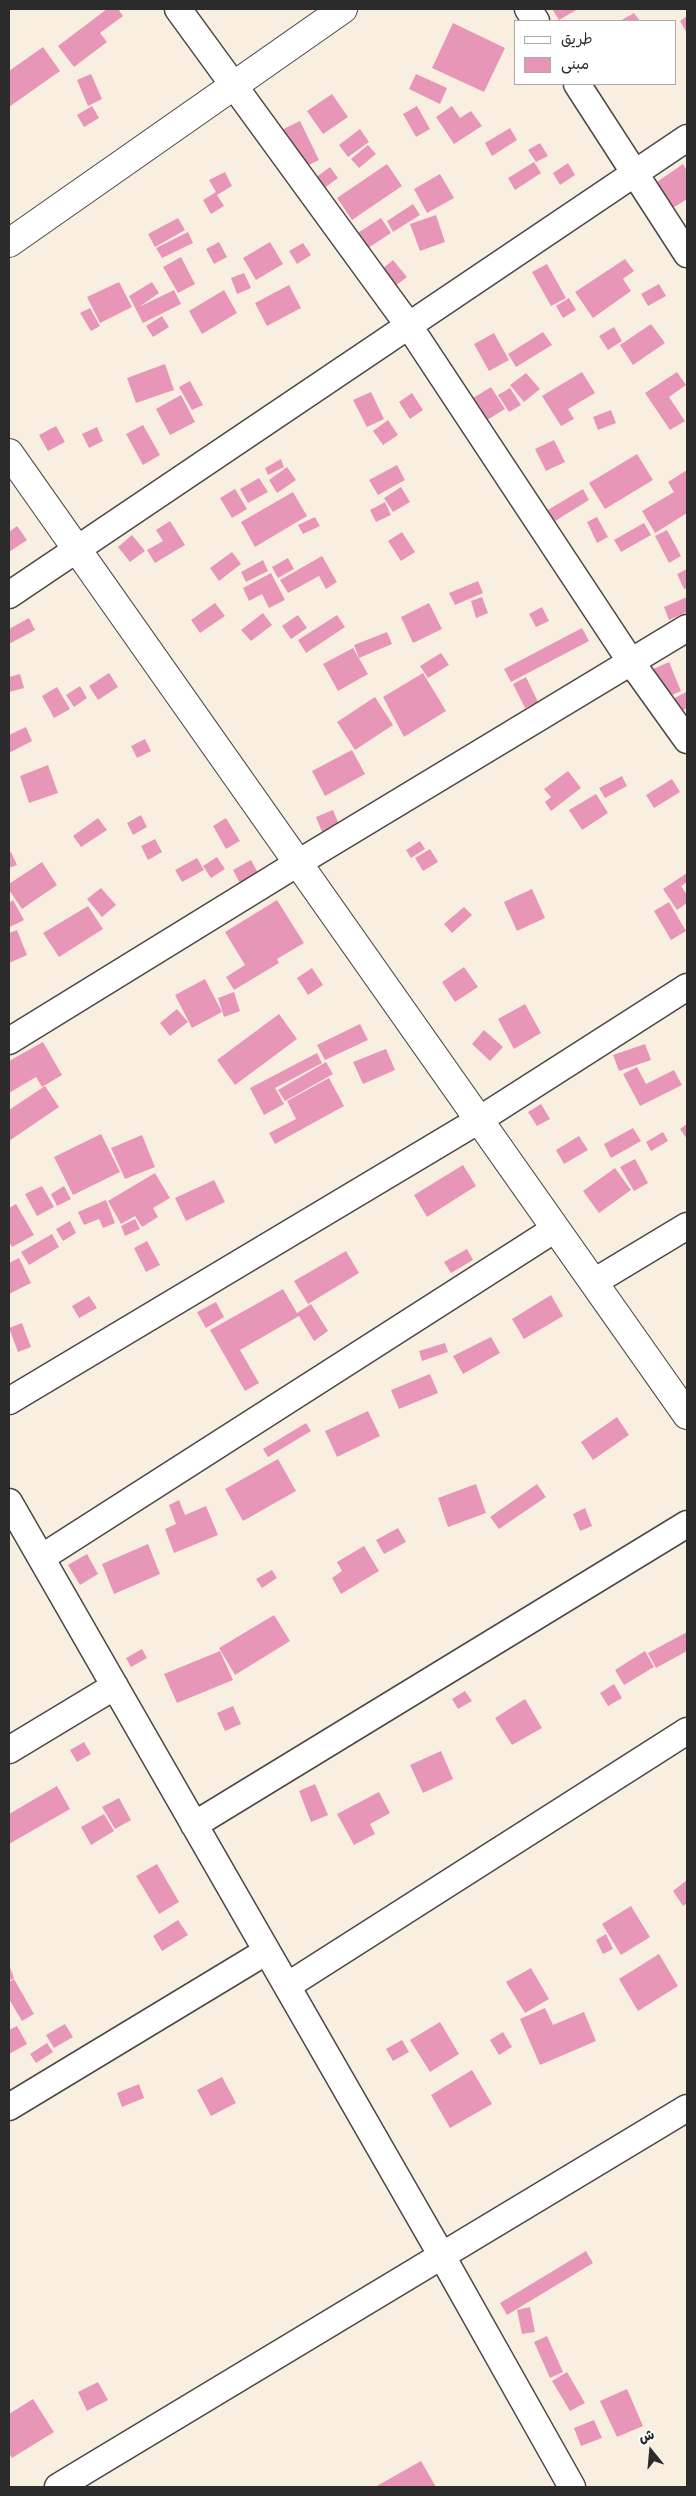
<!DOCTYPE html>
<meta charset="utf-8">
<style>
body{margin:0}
#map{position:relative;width:696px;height:2496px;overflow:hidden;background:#f9efe1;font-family:"Architects Daughter","Playpen Sans Arabic",sans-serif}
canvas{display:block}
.frame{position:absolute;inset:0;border:10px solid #2b2b2b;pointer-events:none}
.legend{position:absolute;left:514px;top:20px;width:162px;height:65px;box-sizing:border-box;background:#fff;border:1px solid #aaa;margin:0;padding:6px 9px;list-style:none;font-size:15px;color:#2b2b2b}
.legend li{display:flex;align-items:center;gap:10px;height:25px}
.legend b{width:25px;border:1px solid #aaa}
.north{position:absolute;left:626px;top:2426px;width:50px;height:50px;-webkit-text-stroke:4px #fff;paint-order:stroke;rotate:343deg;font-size:14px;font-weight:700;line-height:20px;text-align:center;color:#2b2b2b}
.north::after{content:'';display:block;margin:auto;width:18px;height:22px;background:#2b2b2b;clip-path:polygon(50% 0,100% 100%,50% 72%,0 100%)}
</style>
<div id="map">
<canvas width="696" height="2496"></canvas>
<div class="frame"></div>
<ul class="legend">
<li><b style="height:6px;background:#fff"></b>طريق</li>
<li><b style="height:14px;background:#e896b8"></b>مبنى</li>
</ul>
<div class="north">ش</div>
</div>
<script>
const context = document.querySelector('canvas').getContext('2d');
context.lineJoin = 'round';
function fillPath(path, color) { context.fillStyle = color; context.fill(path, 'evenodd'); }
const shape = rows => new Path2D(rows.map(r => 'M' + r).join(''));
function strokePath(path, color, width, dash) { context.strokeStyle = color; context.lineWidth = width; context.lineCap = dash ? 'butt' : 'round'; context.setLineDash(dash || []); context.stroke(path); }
fillPath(shape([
 [107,9,118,9,123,16,100,33,107,42,74,67,58,46],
 [552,9,578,9,559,20],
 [634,13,640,21,620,21],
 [687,16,687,33,680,21],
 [453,23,505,48,484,92,432,68],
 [43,47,60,71,9,107,9,71],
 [91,74,102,99,88,106,77,80],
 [416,74,447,88,440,104,409,89],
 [332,94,348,117,323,134,307,111],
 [92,106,99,118,84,127,77,115],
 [417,106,430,129,416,137,403,114],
 [452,106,460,118,471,111,482,126,454,144,436,117],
 [300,121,319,160,290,174,271,135],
 [510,128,517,140,492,156,485,143],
 [360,129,369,142,348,157,339,145],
 [540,143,548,156,536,162,528,150],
 [368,145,376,154,359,168,351,159],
 [534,162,541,173,515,190,508,178],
 [568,163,575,175,560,185,553,173],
 [387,164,402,186,352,220,337,198],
 [683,164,687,171,687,199,665,213,648,188],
 [330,167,338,178,319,192,311,181],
 [225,172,232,186,217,195,224,206,211,214,203,200,216,192,209,180],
 [440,174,454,198,427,213,414,189],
 [413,204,420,215,393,232,387,221],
 [436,215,445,242,420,251,410,224],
 [178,218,185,230,155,247,148,234],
 [381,218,391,233,365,250,356,234],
 [188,232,193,243,162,258,156,248],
 [219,242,227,257,214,264,206,249],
 [270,242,283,264,256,280,243,258],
 [303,243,311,255,297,264,289,251],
 [181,257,195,284,178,293,163,267],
 [625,259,634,271,623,279,631,291,593,318,575,292],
 [393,260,407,277,395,286,369,280],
 [547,264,566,298,551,306,532,272],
 [244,273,251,288,237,294,231,278],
 [119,282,132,307,100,323,87,297],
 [152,282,159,293,139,307,174,290,181,304,143,323,129,296],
 [659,284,666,296,648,306,641,294],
 [289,285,301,308,267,326,255,303],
 [224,290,237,313,202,334,189,311],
 [569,298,576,310,563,318,556,306],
 [90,308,100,326,91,331,80,313],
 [162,316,169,327,153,337,146,326],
 [651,324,665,343,633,365,620,345],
 [614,327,622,341,608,350,599,336],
 [543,332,552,345,516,367,508,354],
 [494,333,509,360,489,371,474,344],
 [165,364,174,390,136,403,127,378],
 [582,372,595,393,568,409,574,419,561,426,542,396],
 [677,372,686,385,669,397,685,421,670,430,645,393],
 [526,373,540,389,524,402,510,385],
 [190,381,203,405,192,410,179,387],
 [491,387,505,409,474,428,460,406],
 [510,388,521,405,509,412,498,395],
 [371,392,384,419,367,427,353,400],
 [412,393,423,410,410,419,399,402],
 [181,395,195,422,170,435,156,409],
 [611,410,616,423,598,430,593,417],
 [388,420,398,435,383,445,373,431],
 [143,425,160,455,143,465,126,434],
 [56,426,65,442,48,451,39,435],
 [97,427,103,441,89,448,82,434],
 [554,440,565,462,546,471,535,449],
 [637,454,653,480,605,509,589,483],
 [281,459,284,467,268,475,265,468],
 [397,465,405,480,378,495,369,480],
 [287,467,296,480,277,493,269,480],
 [687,470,687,513,655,533,642,511,674,492,668,482],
 [259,478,268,492,248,503,240,489],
 [401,487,410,502,393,512,384,498],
 [235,489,247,509,232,518,220,498],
 [583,489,589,500,547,526,541,514],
 [293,492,307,516,255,547,241,522],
 [385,502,391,515,376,522,370,510],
 [315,517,320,526,303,534,298,525],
 [597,517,608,537,597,543,587,522],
 [170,521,185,545,155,563,147,550,163,541,156,530],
 [644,523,651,535,621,552,614,540],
 [17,526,27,540,9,552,9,532],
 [667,530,681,556,669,563,655,536],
 [402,532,415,552,401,561,388,541],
 [132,535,145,551,130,562,118,547],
 [232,552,241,564,219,581,210,568],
 [322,556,337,582,326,589,319,576,288,593,280,580],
 [288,558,294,569,278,578,272,567],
 [263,560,268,571,246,582,241,572],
 [687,569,687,588,684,589,677,574],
 [271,573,285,600,269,608,262,594,249,601,243,588],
 [478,581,483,593,455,605,449,593],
 [482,597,488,613,476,618,471,601],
 [687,597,687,612,669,620,664,607],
 [215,603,225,616,200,633,191,620],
 [429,603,442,629,413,643,401,617],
 [542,607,549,621,536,627,529,614],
 [263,613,272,625,251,641,241,630],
 [298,615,307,628,291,639,282,626],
 [337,615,345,627,306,653,298,640],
 [29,618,35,630,9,644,9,629],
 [582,628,589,641,511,682,504,669],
 [387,632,392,644,359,658,354,645],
 [353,648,368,674,338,691,323,664],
 [441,653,449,665,428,678,420,666],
 [669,662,681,691,663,699,651,670],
 [109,673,118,687,98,700,89,686],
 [423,673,446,711,404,737,383,697],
 [20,674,24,688,9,692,9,677],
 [526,677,538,702,525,708,513,684],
 [80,686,87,698,74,707,66,695],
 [57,687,70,709,54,718,42,696],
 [686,692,687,708,676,714,669,701],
 [375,697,393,725,355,750,337,722],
 [26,727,32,741,9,753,9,735],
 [145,739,151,751,137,758,131,746],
 [352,750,365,774,325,796,312,771],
 [48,765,58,793,29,803,20,776],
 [568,771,581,788,551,811,545,802,551,797,544,789],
 [622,776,627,786,605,798,599,788],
 [672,779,680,792,654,808,646,795],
 [596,794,608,813,582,830,569,810],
 [333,810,340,827,323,834,316,817],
 [141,815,147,827,133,835,127,823],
 [98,818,107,830,81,847,73,836],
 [226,818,240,841,226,849,213,826],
 [155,839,162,852,148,860,141,846],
 [420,841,425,849,411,858,406,850],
 [430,849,438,862,423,871,415,858],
 [11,852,17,865,9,868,9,853],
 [217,857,225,869,211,878,203,866],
 [197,858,204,870,182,882,175,870],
 [251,860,259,875,241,885,233,870],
 [42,862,57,885,22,909,9,890,9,884],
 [687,873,687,882,681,886,687,895,687,903,677,910,663,889],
 [101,888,116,905,102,917,87,899],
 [532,889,545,918,517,931,504,902],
 [13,900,24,920,10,927,9,903],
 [277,900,304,943,277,959,279,963,234,990,226,977,245,965,225,932],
 [669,902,686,931,671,940,654,911],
 [88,906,103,929,59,957,43,933],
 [464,907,472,915,452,933,444,924],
 [17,930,27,955,9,963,9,933],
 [464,967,478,987,455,1002,442,982],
 [312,968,323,985,308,995,297,978],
 [205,979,222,1012,192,1028,175,995],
 [234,992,240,1011,224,1017,218,998],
 [525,1004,541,1033,514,1049,498,1019],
 [177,1009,188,1022,170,1036,160,1023],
 [279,1014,297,1039,235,1085,217,1060],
 [360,1024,368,1040,325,1060,317,1045],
 [484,1030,503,1047,490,1061,472,1044],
 [43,1042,62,1075,42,1087,36,1077,9,1093,9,1061],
 [645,1044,651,1060,619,1071,613,1055],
 [386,1049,395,1070,363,1084,353,1062],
 [317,1053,322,1063,275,1088,284,1104,264,1115,250,1088],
 [326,1062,333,1074,285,1101,278,1090],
 [637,1067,646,1084,674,1070,682,1085,640,1106,623,1074],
 [329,1078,344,1106,275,1144,269,1133,296,1119,287,1101],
 [45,1086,59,1107,9,1141,9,1110],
 [541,1104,550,1119,537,1126,528,1112],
 [687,1124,687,1139,680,1129],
 [633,1128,641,1141,611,1158,604,1144],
 [663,1132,668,1141,651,1151,646,1142],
 [101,1134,120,1172,73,1195,54,1157],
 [142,1135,155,1167,125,1179,111,1148],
 [579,1136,588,1150,564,1164,556,1150],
 [635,1159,648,1183,634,1191,620,1167],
 [463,1165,476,1186,427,1217,414,1195],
 [615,1168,631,1190,599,1213,583,1191],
 [155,1173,170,1198,153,1208,158,1217,142,1227,135,1216,121,1224,108,1201],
 [214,1180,225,1202,186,1221,175,1198],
 [42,1186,54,1207,37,1216,25,1194],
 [64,1186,71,1199,57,1206,51,1194],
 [106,1200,115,1223,103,1228,99,1219,84,1225,78,1212],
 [16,1204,34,1235,12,1247,9,1242,9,1208],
 [135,1219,140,1229,125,1236,121,1226],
 [70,1221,76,1233,63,1241,56,1229],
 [52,1234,59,1247,29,1265,21,1252],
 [147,1241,160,1265,146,1272,134,1248],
 [467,1249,473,1260,451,1273,444,1262],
 [346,1251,359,1273,308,1304,294,1281],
 [19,1258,31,1283,9,1294,9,1263],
 [283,1289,297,1313,311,1304,328,1331,314,1341,299,1316,240,1350,259,1383,245,1391,210,1330],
 [551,1295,563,1316,524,1339,512,1319],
 [89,1296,97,1308,79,1318,72,1306],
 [216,1302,224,1317,206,1328,197,1312],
 [22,1323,31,1347,18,1352,9,1328],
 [491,1337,500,1353,463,1374,453,1356],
 [445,1343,448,1352,422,1361,419,1351],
 [430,1374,438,1393,399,1409,391,1390],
 [368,1411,380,1436,337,1457,325,1431],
 [617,1417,629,1435,593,1460,581,1442],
 [306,1423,311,1431,268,1457,263,1449],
 [278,1459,296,1491,243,1521,225,1489],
 [476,1484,486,1513,448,1527,438,1498],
 [537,1484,546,1497,499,1529,490,1517],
 [179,1500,185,1515,206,1506,218,1535,174,1553,165,1529,176,1524,169,1505],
 [585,1508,592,1526,580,1531,573,1514],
 [398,1528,406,1542,384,1554,376,1540],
 [148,1544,160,1574,114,1594,102,1564],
 [364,1546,379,1571,341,1594,332,1578,342,1571,337,1562],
 [87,1554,98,1574,80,1585,68,1565],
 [272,1570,277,1578,262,1588,256,1579],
 [274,1615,290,1641,235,1675,219,1648],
 [687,1632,687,1651,656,1668,648,1653],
 [142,1649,147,1658,131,1667,126,1658],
 [220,1651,233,1680,177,1703,164,1674],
 [645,1651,654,1667,624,1685,615,1670],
 [614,1684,622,1698,608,1706,600,1693],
 [465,1691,472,1701,458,1709,452,1699],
 [525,1699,542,1728,512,1745,495,1718],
 [233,1706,241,1724,225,1731,217,1713],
 [84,1742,91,1754,77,1762,70,1750],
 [441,1751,453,1779,423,1793,410,1765],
 [315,1784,328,1815,311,1822,299,1791],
 [57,1786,70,1809,9,1844,9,1814],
 [379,1792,390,1813,370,1824,375,1834,354,1845,337,1814],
 [119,1798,131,1820,115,1829,102,1807],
 [104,1814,114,1831,91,1845,81,1827],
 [157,1864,179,1902,159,1914,136,1876],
 [687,1880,687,1903,683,1906,673,1891],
 [631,1906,650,1937,621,1955,602,1924],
 [178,1920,188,1935,162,1951,153,1936],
 [606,1934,613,1949,603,1954,596,1940],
 [659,1954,678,1986,638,2011,619,1979],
 [9,1965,14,1978,9,1981],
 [531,1968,549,1999,525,2013,506,1982],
 [14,1979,34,2014,22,2021,9,1999,9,1982],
 [545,2008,553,2025,584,2012,596,2041,540,2065,520,2019],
 [440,2022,459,2054,430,2072,410,2040],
 [65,2024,73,2037,54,2048,46,2035],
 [17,2026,27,2044,9,2054,9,2030],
 [503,2032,512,2047,499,2055,490,2040],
 [402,2040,409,2052,393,2061,386,2049],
 [47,2043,53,2052,36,2063,30,2054],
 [472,2070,492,2104,450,2128,431,2095],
 [222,2077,236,2103,211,2116,197,2090],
 [139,2084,144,2098,122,2107,117,2093],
 [586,2251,593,2263,507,2315,500,2303],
 [530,2307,535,2332,522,2334,517,2310],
 [547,2336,563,2372,550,2378,534,2342],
 [567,2372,585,2403,570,2411,552,2381],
 [98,2382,108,2400,87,2411,78,2392],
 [627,2389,643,2426,617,2437,600,2401],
 [33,2399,54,2432,12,2458,9,2453,9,2414],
 [594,2420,602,2438,581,2446,574,2428],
 [421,2461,436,2487,375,2487]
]), '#e896b8');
const minor = shape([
 [178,9,409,326,631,662,687,740],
 [528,9,536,21],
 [577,84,687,254],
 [9,595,687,138],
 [9,1041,298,863,687,628],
 [594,1282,687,1226],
 [9,1401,479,1120,687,987],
 [9,1502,442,2256,572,2487],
 [41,1558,555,1229],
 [9,1750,115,1686],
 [194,1825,687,1524],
 [287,1986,687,1731],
 [9,2107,267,1951],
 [58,2487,687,2108]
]);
const tertiary = shape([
 [9,243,343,9]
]);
const secondary = shape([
 [9,453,687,1415]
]);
strokePath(minor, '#4a4846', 29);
strokePath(tertiary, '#4a4846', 30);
strokePath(secondary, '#4a4846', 30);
strokePath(minor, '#fff', 26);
strokePath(tertiary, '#fff', 28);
strokePath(secondary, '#fff', 28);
</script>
